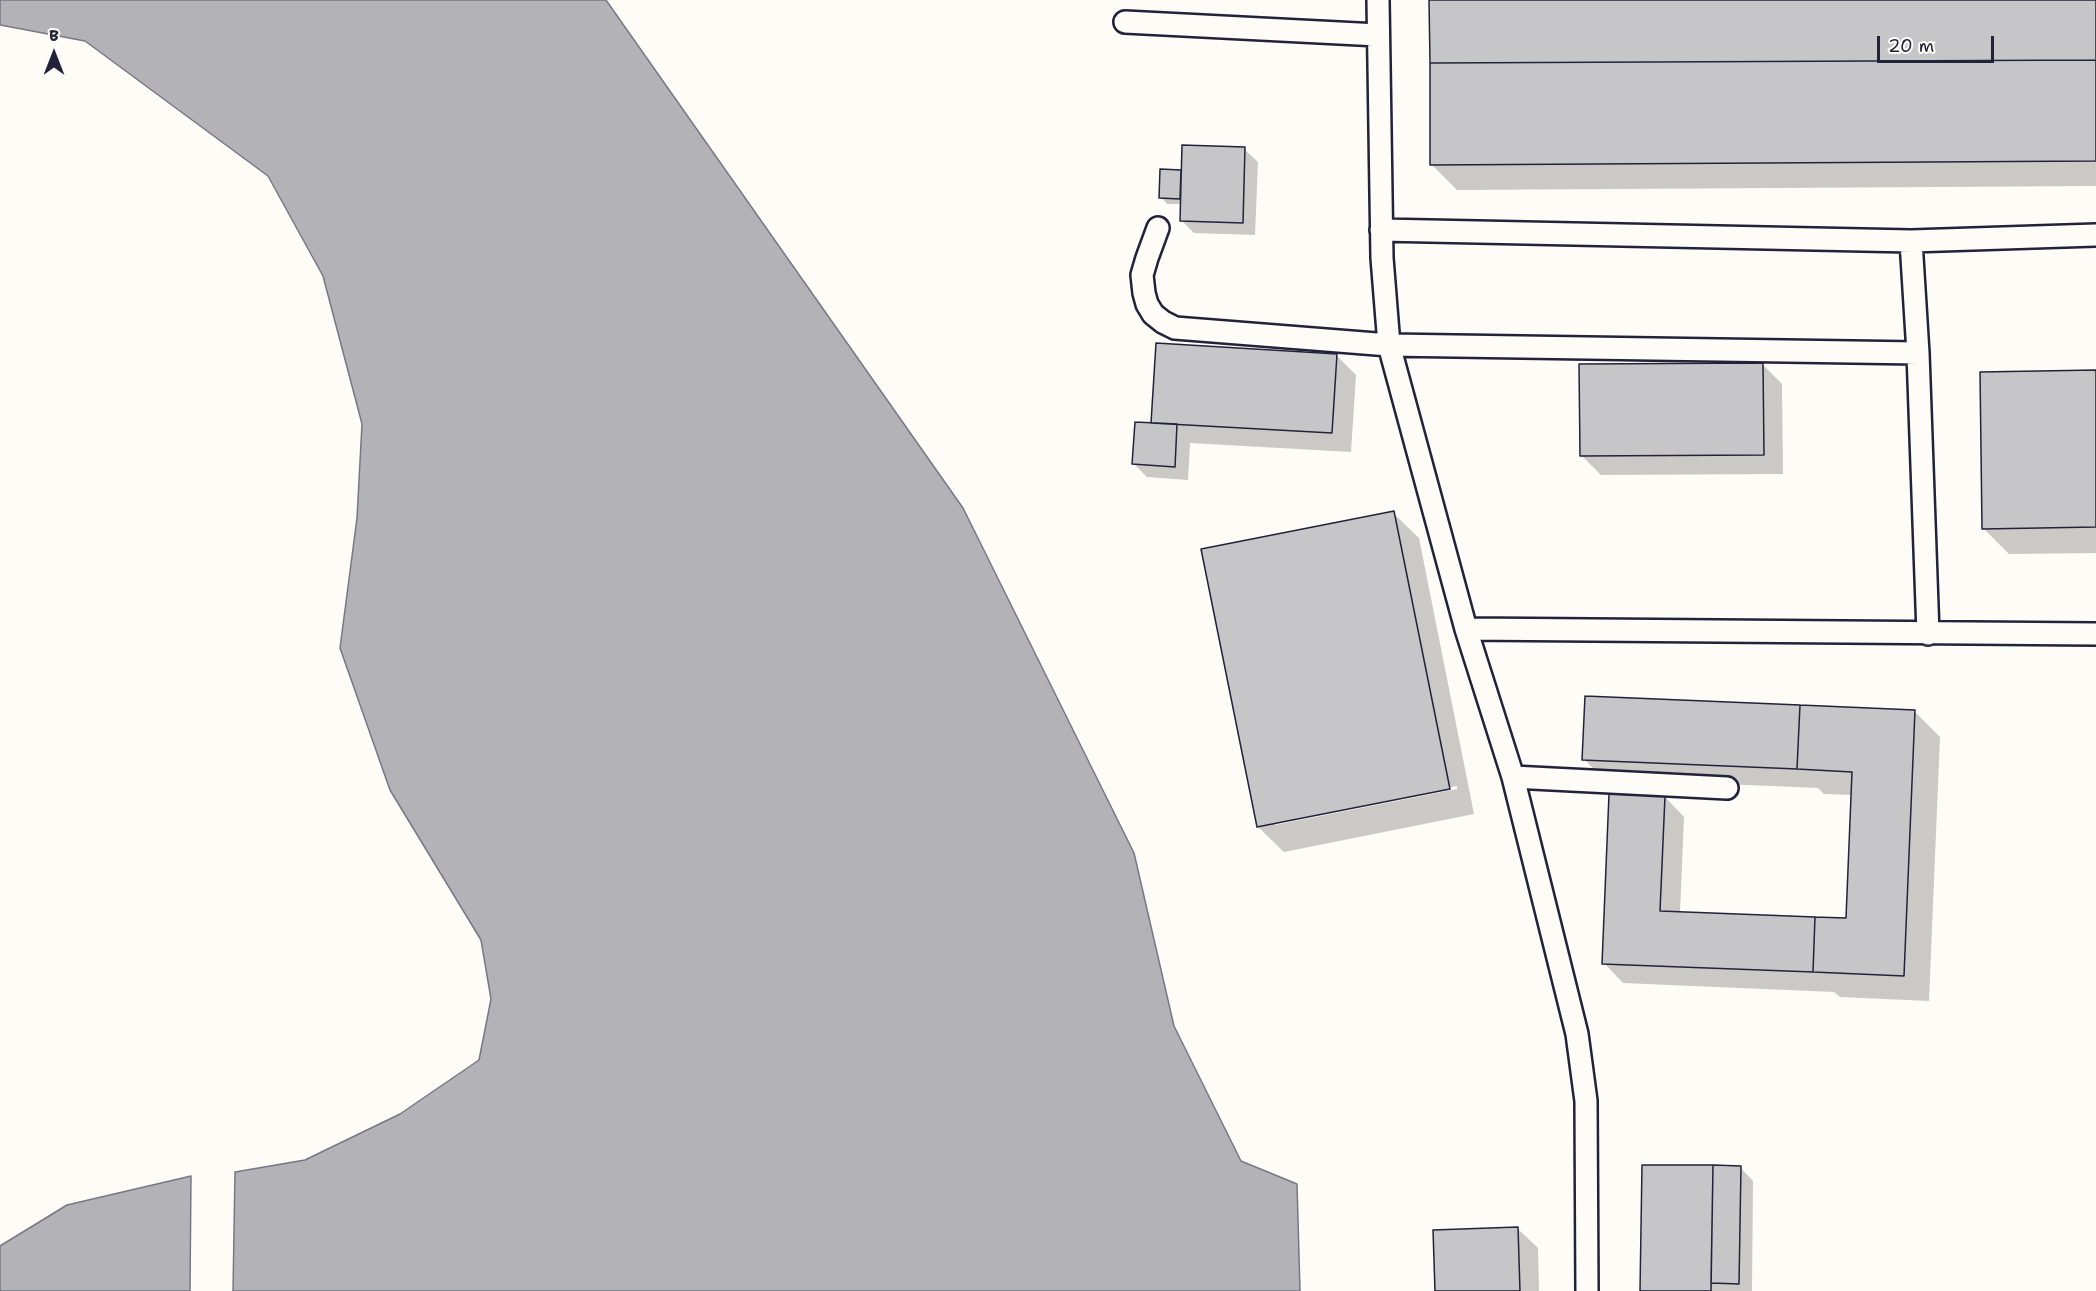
<!DOCTYPE html>
<style>
body{margin:0}
#map{position:relative;width:2096px;height:1291px;overflow:hidden;background:#fdfcf7;font-family:"Shantell Sans",sans-serif}
canvas{display:block}
.north{position:absolute;left:24px;top:24px;width:60px;height:60px;-webkit-text-stroke:4px #fdfcf7;paint-order:stroke;rotate:0deg;font-size:16px;font-weight:700;line-height:24px;text-align:center;color:#22223b}
.north::after{content:'';display:block;margin:auto;width:21px;height:27px;background:#22223b;clip-path:polygon(50% 0,100% 100%,50% 72%,0 100%)}
.scale{position:absolute;left:1877px;top:36px;width:117px;height:27px;box-sizing:border-box;border:3px solid #22223b;border-top:0;padding-left:8px;font-size:18px;line-height:21px;white-space:nowrap;color:#22223b;-webkit-text-stroke:4px #fdfcf7;paint-order:stroke}
</style>
<div id="map">
<canvas width="2096" height="1291"></canvas>
<div class="north">B</div>
<div class="scale">20 m</div>
</div>
<script>
const context = document.querySelector('canvas').getContext('2d');
context.lineJoin = 'round';
function fillPath(path, color) { context.fillStyle = color; context.fill(path, 'evenodd'); }
const shape = rows => new Path2D(rows.map(r => 'M' + r).join(''));
function strokePath(path, color, width, dash) { context.strokeStyle = color; context.lineWidth = width; context.lineCap = dash ? 'butt' : 'round'; context.setLineDash(dash || []); context.stroke(path); }
const water = shape([
 [0,0,606,0,963,508,1134,853,1174,1026,1241,1161,1297,1184,1300,1291,233,1291,235,1172,305,1160,400,1114,479,1060,491,999,481,940,390,790,340,648,357,518,362,424,323,276,268,176,85,41,0,25,0,0],
 [191,1176,190,1291,0,1291,0,1246,67,1205,191,1176]
]);
fillPath(water, '#b2b2b7');
strokePath(water, '#787885', 1.5);
fillPath(shape([
 [1431,0,2096,0,2096,186,1457,190,1431,164],
 [1244,149,1258,162,1255,235,1194,233,1181,220,1182,204,1167,204,1161,197,1162,171,1183,172],
 [1175,193,1182,198,1182,202,1174,194],
 [1336,355,1356,375,1351,452,1190,443,1188,480,1147,477,1134,464,1155,424],
 [1762,364,1782,384,1783,474,1601,475,1581,455],
 [2096,372,2096,553,2009,554,1984,529],
 [1393,513,1419,538,1474,814,1284,852,1258,827],
 [1457,786,1457,789,1275,825,1275,822],
 [1915,712,1940,737,1929,1001,1840,997,1834,992,1623,983,1604,963,1665,797,1684,817,1680,913,1848,920,1853,795,1824,794,1818,788,1603,779,1584,759],
 [1740,1167,1753,1181,1752,1291,1642,1291],
 [1518,1229,1538,1248,1539,1291,1437,1291]
]), '#0003');
const building = shape([
 [1429,0,2096,0,2096,60,1430,63,1429,0],
 [2096,60,2096,161,1430,165,1430,63,2096,60],
 [1182,145,1245,147,1243,223,1180,221,1182,145],
 [1160,169,1181,170,1180,199,1159,198,1160,169],
 [1156,343,1337,354,1332,433,1151,423,1156,343],
 [1763,363,1764,455,1580,456,1579,364,1763,363],
 [2096,370,2096,527,1982,529,1980,372,2096,370],
 [1135,422,1177,424,1175,467,1132,464,1135,422],
 [1394,511,1450,789,1257,827,1201,549,1394,511],
 [1585,696,1800,705,1797,769,1582,760,1585,696],
 [1800,705,1915,710,1904,976,1813,972,1815,917,1846,918,1852,772,1797,769,1800,705],
 [1609,794,1665,796,1660,911,1815,917,1813,972,1602,964,1609,794],
 [1642,1165,1713,1165,1711,1291,1640,1291,1642,1165],
 [1713,1165,1741,1166,1739,1284,1711,1283,1713,1165],
 [1518,1227,1520,1291,1435,1291,1433,1230,1518,1227]
]);
fillPath(building, '#c6c6c8');
strokePath(building, '#22223b', 1.5);
const lane = shape([
 [1378,0,1382,258,1389,345,1466,629,1513,777,1577,1034,1586,1101,1587,1291],
 [1125,22,1378,35],
 [1158,228,1147,258,1142,275,1144,293,1147,304,1153,314,1163,322,1175,328,1389,345,1918,353],
 [1381,230,1911,241,2096,235],
 [1911,241,1918,353,1928,634],
 [1466,629,2096,634],
 [1513,777,1727,788]
]);
strokePath(lane, '#22223b', 26);
strokePath(lane, '#fdfcf7', 21);
</script>
